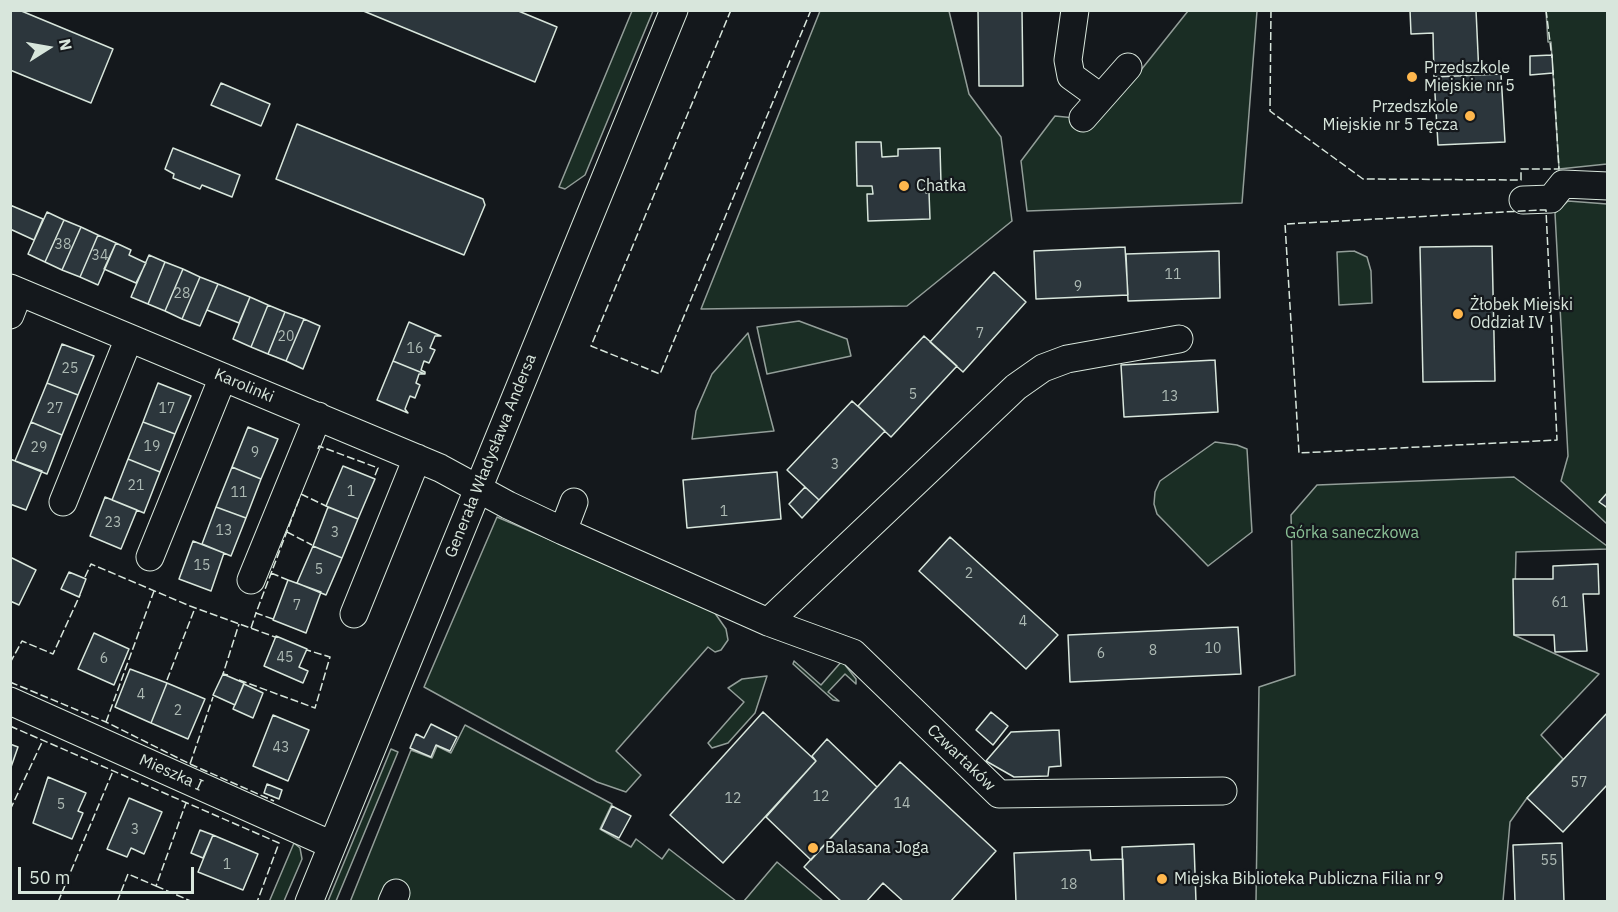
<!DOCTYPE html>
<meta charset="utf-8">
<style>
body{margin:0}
#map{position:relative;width:1618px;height:912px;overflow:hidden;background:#14181c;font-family:"IBM Plex Sans",sans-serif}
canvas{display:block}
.frame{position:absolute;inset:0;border:12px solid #d8e6dc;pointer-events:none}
.north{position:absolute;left:18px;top:18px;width:60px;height:60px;-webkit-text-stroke:4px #14181c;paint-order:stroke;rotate:79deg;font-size:16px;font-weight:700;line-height:24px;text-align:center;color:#d8e6dc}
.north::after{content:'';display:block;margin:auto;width:21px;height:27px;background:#d8e6dc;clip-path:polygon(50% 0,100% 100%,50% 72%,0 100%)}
.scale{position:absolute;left:18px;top:867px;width:176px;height:27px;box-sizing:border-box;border:3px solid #d8e6dc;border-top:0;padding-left:8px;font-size:18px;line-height:21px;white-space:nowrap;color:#d8e6dc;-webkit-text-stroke:4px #14181c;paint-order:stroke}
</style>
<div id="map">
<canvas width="1618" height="912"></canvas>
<div class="frame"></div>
<div class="north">N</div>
<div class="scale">50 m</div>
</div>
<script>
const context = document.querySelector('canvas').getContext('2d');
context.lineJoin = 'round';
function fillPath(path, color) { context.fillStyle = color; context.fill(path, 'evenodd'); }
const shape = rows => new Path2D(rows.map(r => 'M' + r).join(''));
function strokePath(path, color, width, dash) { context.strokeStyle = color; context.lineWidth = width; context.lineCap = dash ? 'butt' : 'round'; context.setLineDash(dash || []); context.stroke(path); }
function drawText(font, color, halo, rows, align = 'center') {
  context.font = font + ' "IBM Plex Sans",sans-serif'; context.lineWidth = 4.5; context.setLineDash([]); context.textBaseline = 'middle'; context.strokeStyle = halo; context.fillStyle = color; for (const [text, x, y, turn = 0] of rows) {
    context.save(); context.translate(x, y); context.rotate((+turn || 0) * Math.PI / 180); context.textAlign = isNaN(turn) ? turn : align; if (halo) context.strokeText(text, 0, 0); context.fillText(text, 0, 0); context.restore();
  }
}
const green = shape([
 [632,11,653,11,585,175,565,189,559,187,632,11],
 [820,11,949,11,969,94,1001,137,1012,221,907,306,701,309,820,11],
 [1188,11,1257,11,1242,203,1027,211,1021,161,1055,116,1095,120,1137,75,1188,11],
 [1546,11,1607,11,1607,164,1559,169,1551,42,1548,42,1546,11],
 [1568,201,1607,204,1608,492,1600,502,1607,508,1607,524,1561,481,1568,456,1555,213,1568,201],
 [1354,251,1367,257,1371,271,1372,303,1339,305,1337,252,1354,251],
 [799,321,847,339,851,356,767,374,757,327,799,321],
 [748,333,774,431,692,439,696,411,712,374,748,333],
 [1215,442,1237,445,1247,449,1252,532,1208,566,1157,514,1154,504,1155,492,1160,481,1215,442],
 [1514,477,1607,546,1607,549,1516,552,1514,635,1599,674,1541,735,1563,759,1527,798,1510,822,1503,901,1256,902,1259,687,1295,675,1291,515,1317,485,1514,477],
 [497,517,712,609,726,629,728,640,721,650,715,652,708,647,616,751,641,775,626,792,597,782,424,687,497,517],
 [794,661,821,685,842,661,856,679,856,684,845,674,828,692,839,701,833,700,793,664,794,661],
 [767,676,755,713,728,743,712,748,708,743,744,702,728,688,742,679,767,676],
 [465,725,612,804,600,829,631,847,636,839,662,859,669,849,736,901,350,902,411,750,432,758,437,746,451,753,465,725],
 [391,749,398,752,336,901,328,901,391,749],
 [294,843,300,848,302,859,284,901,269,902,294,843],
 [777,862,823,901,744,901,777,862]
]);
fillPath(green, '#1a2d24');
strokePath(green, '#939e99', 1.5);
const building = shape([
 [10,10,19,10,113,49,91,103,10,70,10,10],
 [361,10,516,10,557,27,535,82,361,10],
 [978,10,1022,10,1023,86,979,86,978,10],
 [1410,10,1476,10,1479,75,1434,77,1433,33,1411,34,1410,10],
 [1552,55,1553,73,1530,75,1530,56,1552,55],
 [1501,74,1505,142,1438,145,1434,77,1501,74],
 [221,83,270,104,261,126,211,105,221,83],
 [297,124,483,199,485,205,464,255,276,179,297,124],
 [856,142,881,142,882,157,898,156,898,149,940,148,941,183,926,184,926,193,929,192,930,219,868,221,867,194,873,194,872,186,857,186,856,142],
 [173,148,240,175,232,197,202,185,200,189,173,178,174,174,165,169,173,148],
 [10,205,43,219,34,240,10,229,10,205],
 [47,212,64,220,45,262,28,254,47,212],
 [64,220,81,227,62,270,45,262,64,220],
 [81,227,98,235,80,277,62,270,81,227],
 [98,235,116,243,98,285,80,277,98,235],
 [116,243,131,250,129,255,146,263,136,283,104,269,116,243],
 [1492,246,1495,381,1423,382,1420,247,1492,246],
 [1125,247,1128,295,1036,299,1034,251,1125,247],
 [1219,251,1220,298,1128,301,1126,254,1219,251],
 [149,255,165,262,148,304,131,297,149,255],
 [165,262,183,269,165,311,148,304,165,262],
 [183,269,200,277,182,319,165,311,183,269],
 [994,272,1026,302,963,372,930,342,994,272],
 [200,277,218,284,200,326,182,319,200,277],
 [218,284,250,297,239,323,207,310,218,284],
 [250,297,268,305,251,347,233,339,250,297],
 [268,305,285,312,268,354,251,347,268,305],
 [285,312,304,319,286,361,268,354,285,312],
 [304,319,320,326,303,369,286,361,304,319],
 [409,322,441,336,435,336,430,348,435,350,429,363,424,361,421,370,425,372,425,374,393,361,409,322],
 [924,336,957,366,891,437,858,406,924,336],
 [62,344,94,356,78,395,47,383,62,344],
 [1215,360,1218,412,1124,417,1121,365,1215,360],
 [393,361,425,374,419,374,416,383,420,385,415,398,410,396,405,409,408,413,377,400,393,361],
 [47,383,78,395,62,435,31,422,47,383],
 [158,383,191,396,175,434,143,422,158,383],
 [852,401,885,431,819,500,787,470,852,401],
 [31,422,62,435,47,474,15,461,31,422],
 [143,422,175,434,160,472,128,459,143,422],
 [248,427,278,439,261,479,232,467,248,427],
 [10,459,42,471,26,510,10,504,10,459],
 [128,459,160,472,144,513,112,500,128,459],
 [343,466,375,479,358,519,326,506,343,466],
 [232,467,261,479,246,518,216,507,232,467],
 [777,472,781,519,687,528,683,480,777,472],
 [805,487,819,500,802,518,789,504,805,487],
 [1608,492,1608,508,1599,502,1608,492],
 [105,497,137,510,121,549,90,536,105,497],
 [216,507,246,518,231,556,202,544,216,507],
 [328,507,358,519,342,558,313,546,328,507],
 [950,537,1058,635,1026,669,919,571,950,537],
 [193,541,224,553,211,591,179,579,193,541],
 [313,546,342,558,326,595,297,583,313,546],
 [10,557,36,570,19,605,10,601,10,557],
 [1598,564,1599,594,1583,594,1587,651,1555,652,1554,635,1514,635,1513,579,1553,579,1553,566,1598,564],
 [69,572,86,579,79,597,61,589,69,572],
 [288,580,321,592,306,633,273,620,288,580],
 [1238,627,1241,674,1070,682,1068,635,1238,627],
 [94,633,129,649,114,685,78,669,94,633],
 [276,636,307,649,299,667,308,671,303,683,264,666,276,636],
 [130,669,167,683,151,723,115,707,130,669],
 [223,674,244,683,235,705,213,695,223,674],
 [167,683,205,699,188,739,151,723,167,683],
 [244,684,263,693,253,718,233,709,244,684],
 [763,712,816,761,723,863,670,815,763,712],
 [991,712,1008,726,993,745,976,730,991,712],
 [1608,712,1608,784,1563,832,1527,798,1608,712],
 [273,715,309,730,288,781,253,766,273,715],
 [431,724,457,737,450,751,436,745,431,757,410,748,416,734,424,738,431,724],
 [1059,730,1061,766,1049,767,1048,776,1014,777,986,761,1011,732,1059,730],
 [827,739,877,787,811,860,766,817,816,761,812,756,827,739],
 [10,744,18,747,10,770,10,744],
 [900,762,996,851,950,902,904,902,883,883,866,902,842,902,804,867,900,762],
 [48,777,86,793,78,811,83,813,72,839,33,823,48,777],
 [267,784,282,790,279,799,264,793,267,784],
 [129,798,162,812,144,854,131,848,127,857,107,849,129,798],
 [612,806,631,816,619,838,601,829,612,806],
 [200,830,213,835,203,858,191,853,200,830],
 [213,835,258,854,243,890,198,872,213,835],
 [1562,843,1564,902,1515,902,1513,845,1562,843],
 [1194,844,1196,902,1124,902,1122,847,1194,844],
 [1090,850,1091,860,1123,859,1124,902,1016,902,1014,853,1090,850]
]);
fillPath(building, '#2c363c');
strokePath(building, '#d8e6dc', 1.5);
const minor = shape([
 [1075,10,1068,60,1071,76,1100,97],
 [1083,118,1128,67],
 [1523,200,1551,199,1563,184,1608,186],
 [10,288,440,468,508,505,563,531,768,622,853,653,999,794,1223,791],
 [10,315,19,292],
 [63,502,129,338],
 [563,531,574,502],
 [150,557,223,377],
 [251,580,318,416],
 [354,614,417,458],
 [768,622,1016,387,1043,368,1067,359,1179,339],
 [10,701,332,845],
 [309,902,674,10],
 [392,902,396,893]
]);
strokePath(minor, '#d8e6dc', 29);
strokePath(minor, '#14181c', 27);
strokePath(shape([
 [731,10,591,346,660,374,811,10],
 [1271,10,1270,111,1363,179,1521,180,1521,169,1559,169,1553,70],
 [1546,10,1552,58],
 [1540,210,1546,210,1557,440,1299,453,1285,224,1540,210],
 [318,449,319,446,378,468,374,478],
 [301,494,326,506],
 [287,532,312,545],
 [271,573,288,580],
 [85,577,91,564,190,606,275,637],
 [273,619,256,613,300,497],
 [251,628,256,613],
 [10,663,22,641,53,654,80,595],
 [228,675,223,674,239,624],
 [167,680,195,608],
 [239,680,315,708,330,657,307,650],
 [10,682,106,722,190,764,274,801],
 [106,722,154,591],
 [10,726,279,843,257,902],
 [190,764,213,697],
 [10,810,43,740],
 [156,886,193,902],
 [58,902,113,771],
 [117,902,128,874,156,886,186,803]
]), '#d8e6dc', 1.5, [8, 3]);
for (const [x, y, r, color] of [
 [1412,77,6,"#ffb74d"],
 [1470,116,6,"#ffb74d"],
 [904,186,6,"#ffb74d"],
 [1458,314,6,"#ffb74d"],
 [813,848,6,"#ffb74d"],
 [1162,879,6,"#ffb74d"]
]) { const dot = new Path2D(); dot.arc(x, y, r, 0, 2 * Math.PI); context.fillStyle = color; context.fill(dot); strokePath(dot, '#14181c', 2); }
drawText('14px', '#adbab4', null, [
 ["38",63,245],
 ["34",100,256],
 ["11",1173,275],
 ["9",1078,287],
 ["28",182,294],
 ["7",980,334],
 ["20",286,337],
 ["16",415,349],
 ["25",70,369],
 ["5",913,395],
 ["13",1170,397],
 ["27",55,409],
 ["17",167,409],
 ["19",152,447],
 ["29",39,448],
 ["9",255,453],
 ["3",835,465],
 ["21",136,486],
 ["1",351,492],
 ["11",239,493],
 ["1",724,512],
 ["23",113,523],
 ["13",224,531],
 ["3",335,533],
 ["15",202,566],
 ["5",319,570],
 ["2",969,574],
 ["61",1560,603],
 ["7",297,606],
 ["4",1023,622],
 ["10",1213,649],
 ["8",1153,651],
 ["6",1101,654],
 ["45",285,658],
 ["6",104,659],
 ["4",141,695],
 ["2",178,711],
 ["43",281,748],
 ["57",1579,783],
 ["12",821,797],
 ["12",733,799],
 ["14",902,804],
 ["5",61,805],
 ["3",135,830],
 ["55",1549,861],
 ["1",227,865],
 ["18",1069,885]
]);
drawText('16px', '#d8e6dc', '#14181c', [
 ["Przedszkole",1424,68],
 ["Miejskie nr 5",1424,86],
 ["Przedszkole",1458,107,"right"],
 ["Miejskie nr 5 Tęcza",1458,125,"right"],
 ["Chatka",916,186],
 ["Żłobek Miejski",1470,305],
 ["Oddział IV",1470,323],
 ["Balasana Joga",825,848],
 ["Miejska Biblioteka Publiczna Filia nr 9",1174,879]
], 'left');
drawText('16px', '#d8e6dc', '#14181c', [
 ["Karolinki",244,386,23],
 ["Generała Władysława Andersa",491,456,-68],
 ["Czwartaków",961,758,44],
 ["Mieszka I",171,773,24]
]);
drawText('16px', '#8ac095', '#14181c', [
 ["Górka saneczkowa",1352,533]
]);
</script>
